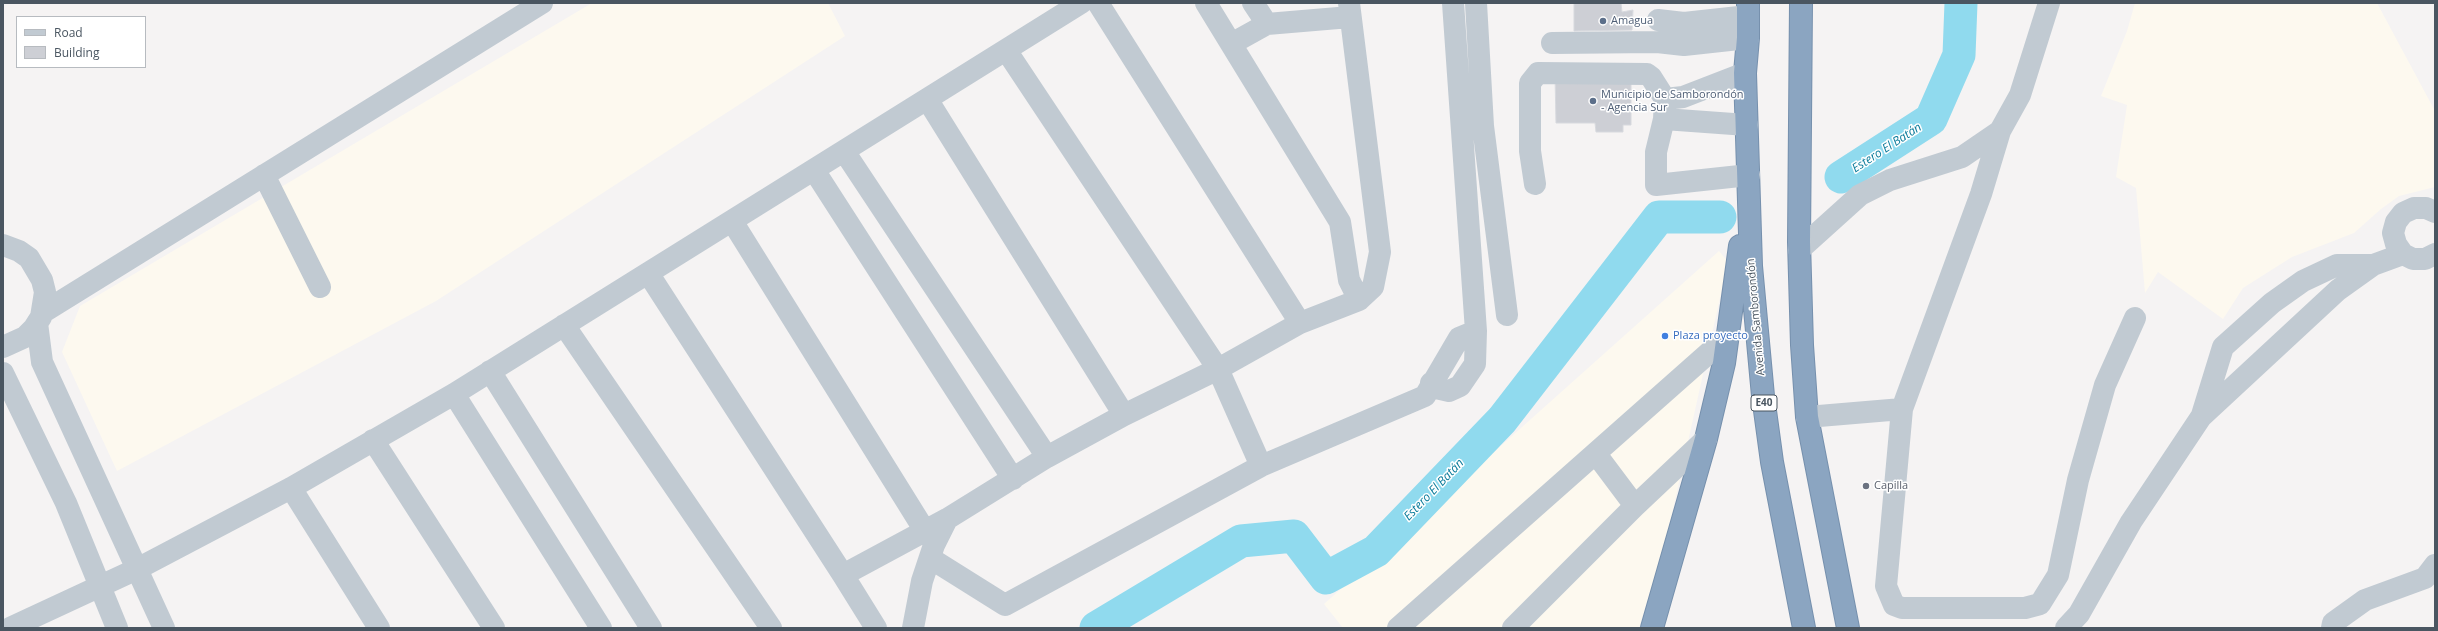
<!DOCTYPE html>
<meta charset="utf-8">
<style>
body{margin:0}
#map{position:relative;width:2438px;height:631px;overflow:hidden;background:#f5f3f3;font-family:"Open Sans",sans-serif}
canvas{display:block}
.frame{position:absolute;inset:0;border:4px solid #4a5661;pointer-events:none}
.legend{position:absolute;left:16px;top:16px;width:130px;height:52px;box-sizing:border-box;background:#fff;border:1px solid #b7bbc0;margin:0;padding:5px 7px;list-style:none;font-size:12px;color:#4a5661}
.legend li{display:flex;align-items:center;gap:8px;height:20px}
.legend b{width:20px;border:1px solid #b7bbc0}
</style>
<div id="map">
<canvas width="2438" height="631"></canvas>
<div class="frame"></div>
<ul class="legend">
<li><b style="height:5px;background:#c1cad2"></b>Road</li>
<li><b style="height:11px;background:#cdcfd5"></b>Building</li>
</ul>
</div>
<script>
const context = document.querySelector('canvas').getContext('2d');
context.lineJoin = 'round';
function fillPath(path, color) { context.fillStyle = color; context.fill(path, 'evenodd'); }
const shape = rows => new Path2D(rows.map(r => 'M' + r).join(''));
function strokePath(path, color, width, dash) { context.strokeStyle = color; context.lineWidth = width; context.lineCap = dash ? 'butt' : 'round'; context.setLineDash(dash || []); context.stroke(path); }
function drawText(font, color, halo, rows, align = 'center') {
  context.font = font + ' "Open Sans",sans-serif'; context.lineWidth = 3; context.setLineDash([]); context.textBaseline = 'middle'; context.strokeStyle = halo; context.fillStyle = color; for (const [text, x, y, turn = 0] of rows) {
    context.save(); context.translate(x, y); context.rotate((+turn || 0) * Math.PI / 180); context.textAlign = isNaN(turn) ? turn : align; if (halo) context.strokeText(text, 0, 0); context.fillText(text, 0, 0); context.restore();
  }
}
fillPath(shape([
 [592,3,828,3,845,36,436,301,117,471,62,352,80,306],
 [2135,3,2377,3,2435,111,2435,187,2399,196,2381,209,2354,233,2292,257,2243,288,2223,319,2158,272,2145,293,2136,188,2116,177,2127,105,2101,96,2127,31],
 [1719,251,1728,262,1667,536,1639,628,1343,628,1324,604]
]), '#fdf9ef');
strokePath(shape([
 [1841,177,1931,119,1959,55,1961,3],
 [1096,628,1241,541,1294,536,1326,578,1376,551,1502,420,1659,217,1720,217]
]), '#90daee', 33);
const building = shape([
 [1574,3,1621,3,1622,12,1633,10,1632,30,1574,31,1574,3],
 [1555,75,1631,79,1631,125,1623,125,1623,132,1596,132,1595,123,1556,123,1555,75]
]);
fillPath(building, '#cdcfd5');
strokePath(building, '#d7d9de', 1);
const highway = shape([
 [1748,3,1748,38,1745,73,1751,266,1763,396,1772,462,1804,628],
 [1801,3,1799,242,1802,345,1807,417,1848,628],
 [1652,628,1706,439,1724,363,1740,246]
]);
strokePath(highway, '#7690ad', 24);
strokePath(shape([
 [1098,3,1300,323],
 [1206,3,1340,222,1349,280,1359,300],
 [1253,3,1267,24],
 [1476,3,1483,126,1507,315],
 [2049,3,2020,95,2000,131,1981,194,1902,409,1886,586,1894,605,1902,608,2025,608,2040,604,2058,575,2078,480,2105,385,2135,318],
 [1658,20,1684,23,1748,16],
 [1552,43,1657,42,1684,45,1748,38],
 [1231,44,1267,24,1350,17],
 [1006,50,1218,369,1261,466],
 [927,99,1124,415],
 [1665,99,1683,97,1745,73],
 [1664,119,1747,125],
 [844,151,1047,457],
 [814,170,1013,479],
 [264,175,320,287],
 [1535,184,1530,151,1530,83,1538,73,1647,74,1651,77,1665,99,1664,119,1656,152,1656,185,1749,175],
 [2435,212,2426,208,2414,208,2403,213,2396,222,2393,233,2396,244,2403,254,2413,259,2425,259,2435,254],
 [732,221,925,531],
 [3,245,19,251,29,258,42,280,45,292,41,317,34,328,25,337,3,347],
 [1799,250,1860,195,1890,180,1962,157,2000,131],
 [648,273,843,575,876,628],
 [42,313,542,3],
 [37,323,42,362,164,628],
 [564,325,771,628],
 [490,371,651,628],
 [3,373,66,503,117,628],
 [1431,383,1436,388,1449,391,1460,386,1475,364,1476,331],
 [454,394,601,628],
 [2202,415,2223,347,2272,303,2303,281,2337,265,2373,265],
 [1807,417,1902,409],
 [373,440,494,628],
 [1596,454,1635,506],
 [291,488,379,628],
 [930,558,1005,605,1261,466,1425,396,1459,338,1476,331,1453,3],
 [843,575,947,519,1047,457,1124,415,1218,369,1300,323,1359,300,1373,287,1380,252,1349,3],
 [10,628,137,569,291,488,454,394,1081,3],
 [913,628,922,581,934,545,947,519],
 [1398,628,1729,335],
 [1513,628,1635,506,1706,439],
 [2066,628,2079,614,2131,522,2201,417,2338,290,2373,265,2403,254],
 [2332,628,2333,623,2365,600,2425,578,2435,565]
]), '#c1cad2', 22);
strokePath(highway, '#8ba5c1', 22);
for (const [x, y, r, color] of [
 [1603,21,4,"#5c6f8a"],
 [1593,101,4,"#5c6f8a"],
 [1665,336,4,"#3f7fe0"],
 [1866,486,4,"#6b7280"]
]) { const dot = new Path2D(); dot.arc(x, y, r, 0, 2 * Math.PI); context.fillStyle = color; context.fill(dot); strokePath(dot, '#fff', 1.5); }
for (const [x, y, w] of [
 [1764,403,26]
]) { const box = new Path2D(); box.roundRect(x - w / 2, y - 8, w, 16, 3); context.fillStyle = '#fff'; context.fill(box); strokePath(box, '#4a5661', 1); }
drawText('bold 10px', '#4a5661', null, [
 ["E40",1764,403]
]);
drawText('11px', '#4e5e75', '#fff', [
 ["Amagua",1611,21],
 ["Municipio de Samborondón",1601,95],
 ["- Agencia Sur",1601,108]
], 'left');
drawText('11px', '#4a5661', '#fff', [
 ["Avenida Samborondón",1756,317,-95]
]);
drawText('11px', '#366cbe', '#fff', [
 ["Plaza proyecto",1673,336]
], 'left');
drawText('11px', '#5b616d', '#fff', [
 ["Capilla",1874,486]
], 'left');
drawText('italic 12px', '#0c7c9b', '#fff', [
 ["Estero El Batán",1887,148,-33],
 ["Estero El Batán",1434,490,-46]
]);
</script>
